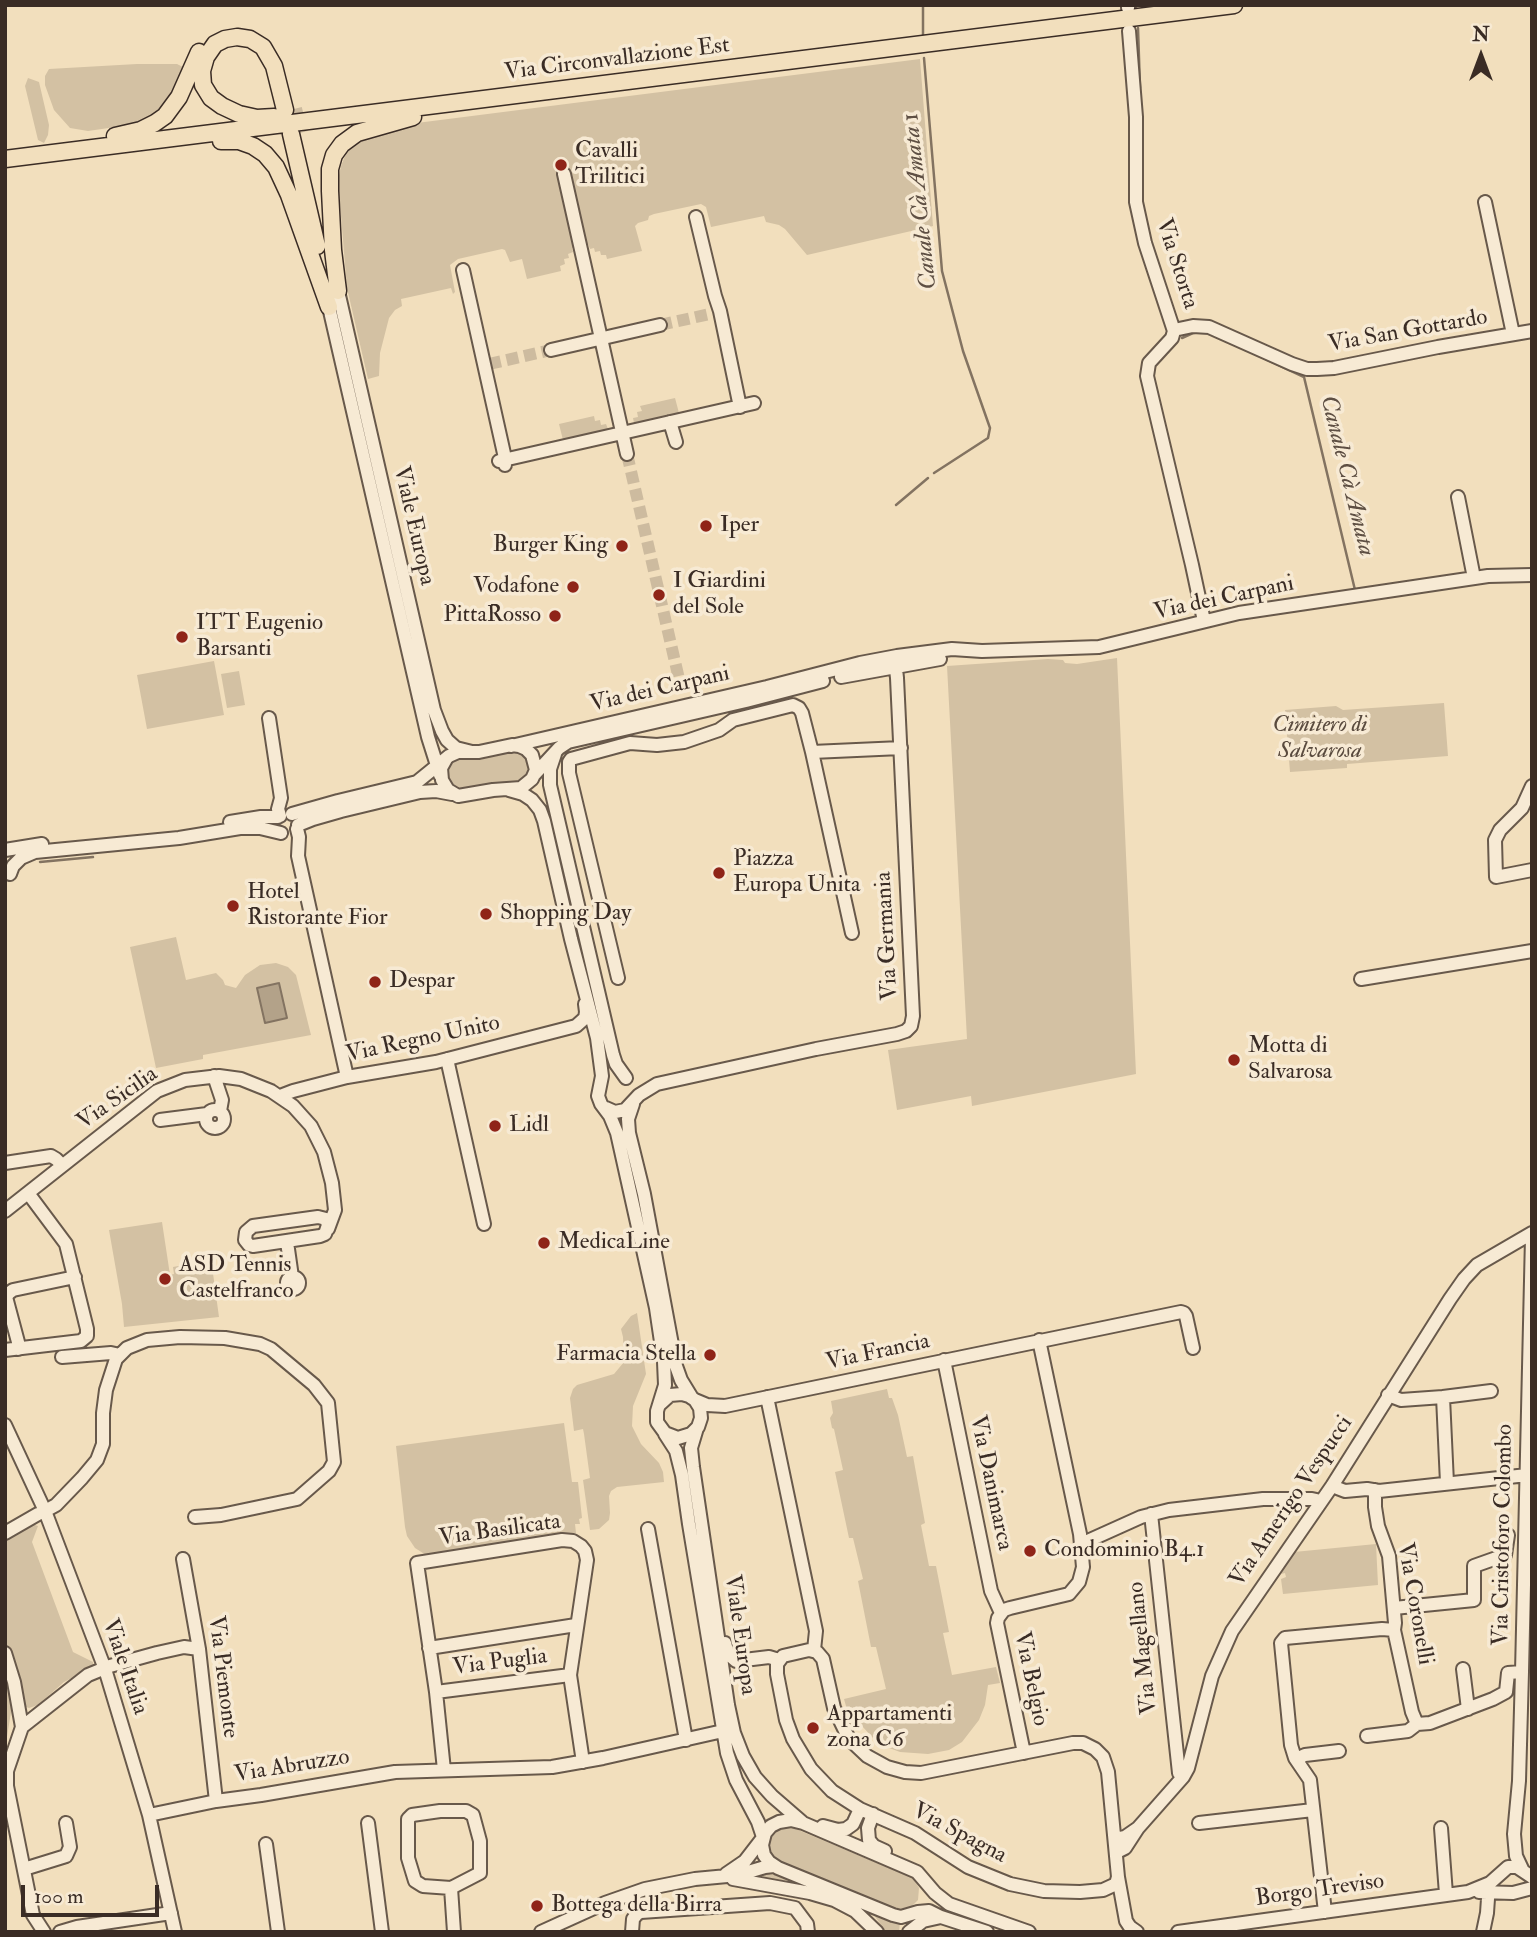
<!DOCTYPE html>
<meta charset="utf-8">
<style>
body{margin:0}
#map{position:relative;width:1537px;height:1937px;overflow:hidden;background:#f2dfbd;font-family:"IM FELL Double Pica",serif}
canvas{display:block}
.frame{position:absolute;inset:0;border:7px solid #3a2c25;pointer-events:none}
.north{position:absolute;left:1446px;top:21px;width:70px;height:70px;-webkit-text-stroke:5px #f7ead4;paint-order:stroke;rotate:0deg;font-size:19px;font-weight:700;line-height:28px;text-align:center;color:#3a2c25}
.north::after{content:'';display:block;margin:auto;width:24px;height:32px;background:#3a2c25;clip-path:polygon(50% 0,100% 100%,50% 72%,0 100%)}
.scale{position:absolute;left:21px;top:1885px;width:138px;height:32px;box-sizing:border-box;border:4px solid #3a2c25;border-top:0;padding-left:9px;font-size:21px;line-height:24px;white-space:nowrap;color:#3a2c25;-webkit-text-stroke:5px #f7ead4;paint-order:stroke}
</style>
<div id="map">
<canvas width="1537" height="1937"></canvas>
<div class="frame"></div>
<div class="north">N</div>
<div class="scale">100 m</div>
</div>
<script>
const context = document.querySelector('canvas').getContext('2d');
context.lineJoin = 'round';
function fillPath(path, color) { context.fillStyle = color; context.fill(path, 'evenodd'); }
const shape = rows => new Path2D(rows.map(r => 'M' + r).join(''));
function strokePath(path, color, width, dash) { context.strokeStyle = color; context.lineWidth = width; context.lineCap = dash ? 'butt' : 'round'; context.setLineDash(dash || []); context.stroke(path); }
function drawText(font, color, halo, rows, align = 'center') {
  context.font = font + ' "IM FELL Double Pica",serif'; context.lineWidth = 7; context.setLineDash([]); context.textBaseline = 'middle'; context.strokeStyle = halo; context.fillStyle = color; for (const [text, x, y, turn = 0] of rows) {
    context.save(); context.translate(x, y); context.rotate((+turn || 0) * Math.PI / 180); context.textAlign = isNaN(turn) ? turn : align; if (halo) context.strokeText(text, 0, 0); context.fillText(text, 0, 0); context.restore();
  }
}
fillPath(shape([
 [920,59,933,226,807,255,785,229,779,225,766,222,764,216,711,227,706,207,701,204,654,214,649,216,648,220,638,223,635,226,642,251,607,259,606,255,601,255,600,251,595,252,594,248,590,249,588,244,572,248,573,252,568,254,569,258,564,259,565,264,560,266,561,271,527,279,522,259,510,262,505,250,502,249,458,259,450,265,455,292,453,294,451,288,401,299,402,306,395,310,389,318,380,353,379,376,368,379,347,288,338,180,341,166,345,156,352,146,360,139,401,125],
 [137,64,177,64,183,67,184,74,174,98,143,123,88,131,70,128,54,110,45,85,45,76,49,69],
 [28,78,39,82,49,125,48,135,44,143,38,140,25,86],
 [675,398,679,413,676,414,677,419,630,429,629,424,634,423,633,418,638,417,637,412,642,411,640,406],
 [594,416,595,421,600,420,601,425,606,424,608,429,613,428,614,432,564,444,559,424],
 [1117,658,1136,1074,972,1106,971,1096,897,1110,888,1050,967,1039,947,666,1048,659,1063,660,1065,663,1077,664],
 [214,661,224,715,147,729,137,675],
 [239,671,245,705,227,708,221,674],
 [1444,703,1448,756,1347,764,1347,768,1290,772,1285,710,1336,706,1343,710],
 [515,751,527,757,530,768,526,777,520,782,467,789,454,787,448,781,446,771,450,763,454,759,460,757],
 [176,937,186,980,216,973,223,980,225,985,236,988,245,975,260,965,276,963,288,967,296,975,311,1035,203,1055,203,1059,156,1068,130,947],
 [162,1222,170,1275,174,1274,173,1267,184,1265,184,1262,211,1259,219,1317,124,1327,122,1304,109,1230],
 [637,1313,646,1374,633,1406,632,1426,641,1444,659,1463,663,1472,664,1482,617,1487,611,1491,609,1496,610,1513,609,1520,599,1529,590,1530,583,1480,590,1478,584,1434,583,1429,574,1431,570,1398,573,1389,577,1385,614,1374,624,1362,623,1337,621,1329,631,1316],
 [887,1389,889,1398,892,1398,898,1415,907,1457,913,1456,925,1523,921,1525,929,1566,936,1566,949,1632,943,1633,952,1675,996,1667,1000,1683,988,1685,985,1705,979,1720,962,1742,949,1750,928,1754,900,1752,884,1746,873,1738,862,1726,855,1711,848,1713,844,1699,886,1689,876,1647,871,1647,858,1581,863,1579,853,1538,849,1538,835,1472,843,1470,834,1429,832,1428,830,1418,833,1413,831,1401],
 [564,1423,572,1482,578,1482,582,1518,579,1519,580,1524,575,1524,576,1533,426,1555,415,1548,407,1536,405,1527,396,1446],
 [29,1523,38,1526,32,1542,73,1652,93,1662,93,1667,64,1682,38,1705,29,1708,21,1705,18,1695,5,1637,5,1536],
 [1376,1544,1378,1585,1283,1594,1281,1579,1286,1577,1285,1573,1281,1574,1294,1552],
 [5,1663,12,1706,5,1749],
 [783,1827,791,1827,913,1878,919,1888,918,1900,910,1908,897,1910,776,1860,771,1854,769,1842,773,1833],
 [770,1870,849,1903,858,1911,738,1877],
 [871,1911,900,1922,899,1932,886,1932]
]), '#d3c1a3');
const water = shape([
 [279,983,287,1018,265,1023,257,988,279,983]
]);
fillPath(water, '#b3a289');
strokePath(water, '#837361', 2);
strokePath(shape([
 [923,5,923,37],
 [1136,5,1136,9],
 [1138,28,1140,88],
 [924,58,942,271,963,351,990,428,988,438,934,473],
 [1182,338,1193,333,1202,332],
 [1253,353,1304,377,1355,590],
 [896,505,928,478],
 [40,862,93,857]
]), '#837361', 2.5);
strokePath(shape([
 [660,325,719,312],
 [489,364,551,350],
 [627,454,679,679]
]), '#cdbb9f', 12, [12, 6]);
strokePath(shape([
 [294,109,300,133]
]), '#cdbb9f', 16, [16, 8]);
const minor = shape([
 [1128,5,1128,8],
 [1129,31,1136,117,1136,202,1145,243,1174,331,1172,338,1149,363,1147,376,1192,565,1204,621],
 [564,174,627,454],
 [1485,202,1513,334],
 [696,217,715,296,720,311,740,407],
 [463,270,505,458,505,465],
 [338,291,434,710,442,731,447,740,456,748,472,752],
 [329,307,428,737,440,775],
 [1174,330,1193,326,1209,327,1292,364,1307,369,1317,369,1334,368,1438,347,1532,331],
 [551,350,660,325],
 [670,422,676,442],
 [499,461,754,403],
 [1458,497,1474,578],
 [841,677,940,659],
 [269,718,281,798,278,809,280,816],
 [511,746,767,687,860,663,897,656,952,649,982,651,1099,647,1239,613,1488,576,1532,575],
 [555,754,550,769,550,785,613,1055,616,1064,626,1078],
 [534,775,559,748,568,742,746,701,823,681],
 [1532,786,1522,808,1500,830,1495,840,1496,877,1532,870],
 [509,790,523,794,532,800,540,810,544,821,571,939,597,1038,602,1076,598,1096,601,1104,610,1116,617,1133,656,1308,664,1362,665,1385,657,1411,657,1422,665,1433,678,1438,691,1434,698,1427,701,1418,700,1408,695,1400,689,1396,682,1394,670,1395,659,1405],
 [292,814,338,801,417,782,449,756,458,752,479,752,512,745,519,746,526,749,532,755,536,770,532,779,521,788,493,790,458,796,448,790,442,780,441,768,446,759],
 [230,822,261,817,278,817],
 [298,825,313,819,341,811,420,792,436,791,452,794],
 [297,829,299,837,298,856,347,1077],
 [5,850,42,844],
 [10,874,13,866,21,858,35,852,179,838,240,828,260,828,281,833],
 [852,933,812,752,901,748],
 [618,978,569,773,569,762,571,759,630,743,657,745,684,742,719,730,733,720,793,705,799,708,802,713,812,752],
 [1361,979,1532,951],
 [447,1059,484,1224],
 [214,1076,222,1100,220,1111],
 [280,1096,293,1091,347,1077,436,1062,576,1026,585,1018,586,1012,585,1004],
 [633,1104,628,1119,629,1133,644,1194,676,1366,681,1380,692,1398],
 [606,1108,615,1112,625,1110,639,1095,657,1084,816,1049,897,1034,906,1031,911,1026,913,1016,897,678,895,660,889,658],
 '206 1119a9 9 0 1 1 18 0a9 9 0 1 1-18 0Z',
 [160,1120,207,1114],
 [5,1163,51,1156,56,1159,62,1165],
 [5,1211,157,1091,185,1080,219,1076,241,1079,271,1091,293,1106,311,1126,324,1152,332,1183,335,1210,328,1229],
 [318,1217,326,1219,328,1225,325,1234,320,1236,253,1246,249,1245,245,1240,246,1232,253,1226,318,1217],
 [287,1242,292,1277],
 '287 1283a6 6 0 1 1 12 0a6 6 0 1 1-12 0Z',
 [18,1349,18,1342,6,1297,9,1293,13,1290,75,1277],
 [5,1350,81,1341,87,1336,87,1329,66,1244,28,1193],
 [62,1357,111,1353,120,1355],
 [944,1360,991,1591,1001,1613],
 [1388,1395,1401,1400,1443,1397],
 [767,1397,816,1631,814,1650],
 [695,1400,707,1405,725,1406,1181,1312,1184,1313,1186,1316,1193,1348],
 [5,1425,45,1511,105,1669,149,1815,175,1932],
 [697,1428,691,1448,693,1467,728,1705,734,1733,743,1756,755,1777,772,1796,802,1822],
 [665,1434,676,1451,682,1475,689,1524,727,1753,736,1780,758,1822,763,1837],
 [1447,1483,1443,1397,1491,1391],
 [1332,1486,1345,1491,1367,1489,1379,1491,1527,1475],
 [1375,1490,1375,1507,1378,1526,1389,1556,1395,1623,1394,1630,1412,1712,1417,1724],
 [45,1511,56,1505,82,1478,97,1460,103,1444,103,1413,106,1390,116,1359,127,1348,147,1340,180,1337,225,1338,260,1344,271,1349,314,1385,328,1403,334,1462,329,1471,297,1499,221,1515,195,1517],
 [1151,1514,1179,1773,1183,1777],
 [648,1529,686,1740],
 [5,1533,38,1514],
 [1081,1544,1141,1517,1169,1510,1263,1499,1312,1499,1321,1501],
 [183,1559,199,1649,216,1801],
 [1394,1608,1474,1600,1474,1566,1505,1555,1508,1535],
 [725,1643,728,1654,736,1661,769,1657,779,1660],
 [429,1648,576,1625],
 [809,1650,817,1652,823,1659,834,1708,849,1739,867,1756,887,1767,905,1772,921,1773,1073,1743,1083,1743,1095,1749,1103,1757,1108,1772,1118,1877,1116,1884,1103,1890,1080,1892,1044,1891,1010,1884,968,1867,915,1833,860,1809,832,1791,811,1769,793,1739,786,1720,777,1674,777,1664,783,1656,809,1650],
 [5,1653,14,1682,22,1727,7,1771,7,1786,33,1915,44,1932],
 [1463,1669,1468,1709],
 [436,1692,570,1675],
 [22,1727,88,1675,110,1666,157,1653,184,1647,199,1649],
 [1367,1736,1408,1731,1417,1724,1430,1723,1493,1699,1506,1692,1508,1673,1522,1672],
 [1024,1753,997,1623,998,1618,1004,1610,1010,1608,1069,1594,1079,1582,1083,1567,1080,1534,1039,1340],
 [1296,1759,1305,1755,1339,1751],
 [444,1770,436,1692,417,1563,562,1540,573,1541,581,1546,585,1551,587,1560,570,1675,583,1762],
 [440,1811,466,1811,473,1815,480,1841,480,1873,451,1888,423,1886,415,1881,408,1858,408,1819,412,1815,440,1811],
 [873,1814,868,1828,869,1840,874,1846,885,1851],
 [149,1815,216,1801,261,1795,395,1772,552,1767,603,1758,723,1731],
 [368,1823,382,1932],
 [1199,1823,1313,1810],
 [823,1826,838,1830,846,1829,853,1824,860,1809],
 [1138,1828,1183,1777,1188,1768,1212,1676,1232,1631,1332,1486,1450,1299,1464,1279,1477,1265,1532,1233],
 [1441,1828,1446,1894],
 [1115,1839,1125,1837,1138,1828,1125,1848,1117,1852],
 [266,1844,278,1932],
 [24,1869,66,1856,70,1847,66,1823],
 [1523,1871,1516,1856,1514,1834,1519,1781,1522,1672,1532,1237],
 [726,1874,745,1861,762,1839],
 [1118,1877,1126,1921,1130,1927,1137,1932],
 [733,1879,810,1893,834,1900,855,1911,877,1932],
 [451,1888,454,1932],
 [1479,1892,1513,1893,1532,1888],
 [1325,1912,1310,1780,1295,1758,1291,1745,1281,1643,1285,1638,1382,1629,1394,1630],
 [60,1932,77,1927,171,1913],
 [541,1932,605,1903,645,1889,695,1879,738,1875,765,1867,774,1866],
 [632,1932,633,1919,637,1914,641,1912,770,1903,795,1908,807,1924,808,1932],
 [909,1932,923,1921,941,1917],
 [987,1932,941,1917,929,1911,918,1912,901,1917,893,1915,778,1868,769,1862,764,1855,762,1845,765,1833,771,1826,779,1822,791,1820,803,1823,917,1872,935,1893,949,1904,1029,1932],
 [1178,1932,1468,1892,1490,1883,1508,1867,1517,1867,1532,1877],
 [1483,1932,1487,1913,1489,1884]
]);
const major = shape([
 [274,117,257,118,239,114,222,106,211,98,203,85,202,71,206,57,215,44,225,39,237,37,250,39,263,47,274,66,285,110],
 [291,134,317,246],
 [115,136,141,130,155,123,165,116,179,97,199,52],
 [221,141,239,141,253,146,265,154,276,167,289,195,329,307],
 [5,159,1234,5],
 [338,291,333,250,330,191,330,169,334,155,342,144,357,133,413,117]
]);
strokePath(minor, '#68594b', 16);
strokePath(major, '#3a2c25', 19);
strokePath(minor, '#f7ead4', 12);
strokePath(major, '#f2dfbd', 16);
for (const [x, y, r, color] of [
 [561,165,7,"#8f2418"],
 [706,526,7,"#8f2418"],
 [622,546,7,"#8f2418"],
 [573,587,7,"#8f2418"],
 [659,595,7,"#8f2418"],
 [555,616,7,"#8f2418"],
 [182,637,7,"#8f2418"],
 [719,873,7,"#8f2418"],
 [233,906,7,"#8f2418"],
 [486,914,7,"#8f2418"],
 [375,982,7,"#8f2418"],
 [1234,1060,7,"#8f2418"],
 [495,1126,7,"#8f2418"],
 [544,1243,7,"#8f2418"],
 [165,1279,7,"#8f2418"],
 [710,1355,7,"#8f2418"],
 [1030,1551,7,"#8f2418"],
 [813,1728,7,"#8f2418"],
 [537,1906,7,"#8f2418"]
]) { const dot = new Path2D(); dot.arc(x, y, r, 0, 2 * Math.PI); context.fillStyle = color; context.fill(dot); strokePath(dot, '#f7ead4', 2.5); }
drawText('23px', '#3a2c25', '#f7ead4', [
 ["Via Circonvallazione Est",617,60,-7],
 ["Via Storta",1176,264,72],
 ["Via San Gottardo",1408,332,-10],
 ["Viale Europa",413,526,77],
 ["Via dei Carpani",1224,599,-12],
 ["Via dei Carpani",660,690,-13],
 ["Via Germania",888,936,-93],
 ["Via Regno Unito",423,1040,-12],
 ["Via Sicilia",118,1099,-35],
 ["Via Francia",878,1353,-12],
 ["Via Danimarca",990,1483,78],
 ["Via Amerigo Vespucci",1292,1502,-56],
 ["Via Basilicata",500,1531,-8],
 ["Via Cristoforo Colombo",1504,1535,-89],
 ["Via Coronelli",1414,1604,80],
 ["Viale Europa",739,1635,82],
 ["Via Magellano",1144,1648,-96],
 ["Via Puglia",500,1663,-7],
 ["Viale Italia",124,1667,71],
 ["Via Piemonte",222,1677,83],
 ["Via Belgio",1030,1679,78],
 ["Via Abruzzo",292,1767,-9],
 ["Via Spagna",959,1834,28],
 ["Borgo Treviso",1320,1891,-8]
]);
drawText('23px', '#3a2c25', '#f7ead4', [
 ["Cavalli",575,152],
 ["Trilitici",575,178],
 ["Iper",720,526],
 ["Burger King",608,546,"right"],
 ["I Giardini",673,582],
 ["del Sole",673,608],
 ["Vodafone",559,587,"right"],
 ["PittaRosso",541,616,"right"],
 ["ITT Eugenio",196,624],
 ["Barsanti",196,650],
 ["Piazza",733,860],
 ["Europa Unita",733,886],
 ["Hotel",247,893],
 ["Ristorante Fior",247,919],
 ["Shopping Day",500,914],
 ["Despar",389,982],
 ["Motta di",1248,1047],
 ["Salvarosa",1248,1073],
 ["Lidl",509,1126],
 ["MedicaLine",558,1243],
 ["ASD Tennis",179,1266],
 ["Castelfranco",179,1292],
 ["Farmacia Stella",696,1355,"right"],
 ["Condominio B4.1",1044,1551],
 ["Appartamenti",827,1715],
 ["zona C6",827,1741],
 ["Bottega della Birra",551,1906]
], 'left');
drawText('italic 23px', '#594a3e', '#f7ead4', [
 ["Cimitero di",1320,726],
 ["Salvarosa",1320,752]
]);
drawText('italic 24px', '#5e4f43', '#f7ead4', [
 ["Canale Cà Amata 1",921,201,-96],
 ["Canale Cà Amata",1346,476,76]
]);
</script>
